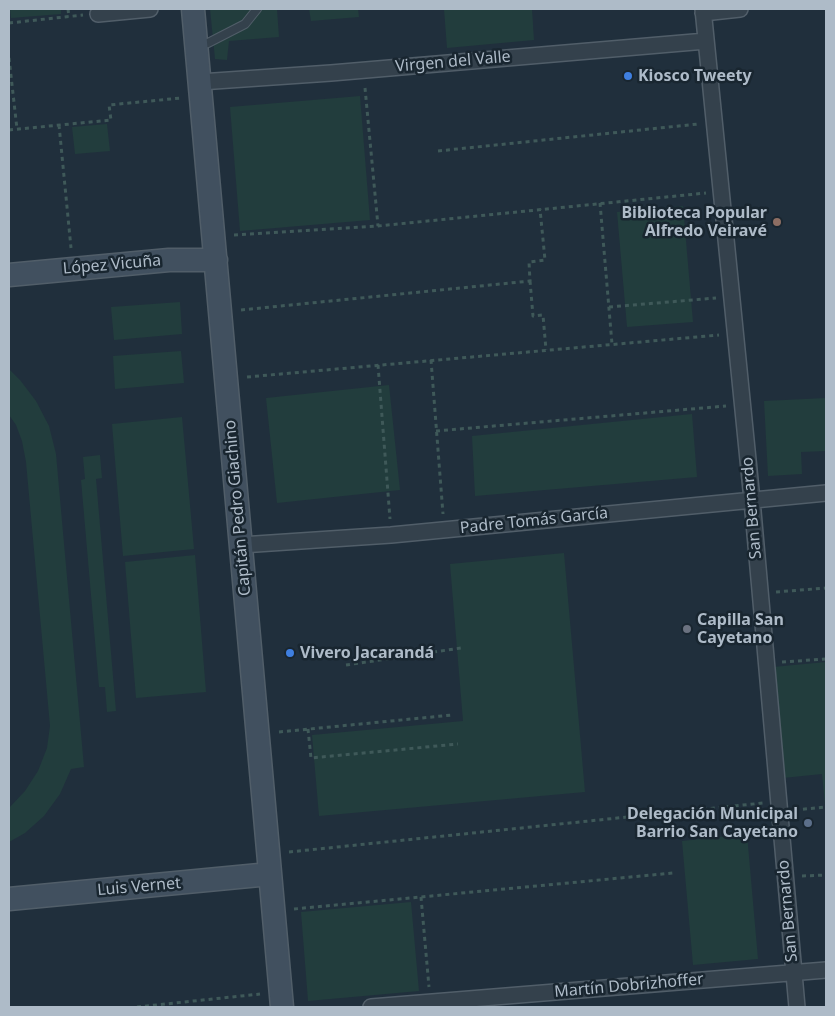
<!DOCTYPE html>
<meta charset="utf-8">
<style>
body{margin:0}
#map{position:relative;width:835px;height:1016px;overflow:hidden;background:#202f3c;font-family:"Noto Sans",sans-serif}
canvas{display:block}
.frame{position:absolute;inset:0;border:10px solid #aebbc8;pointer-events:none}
</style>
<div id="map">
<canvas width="835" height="1016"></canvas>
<div class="frame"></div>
</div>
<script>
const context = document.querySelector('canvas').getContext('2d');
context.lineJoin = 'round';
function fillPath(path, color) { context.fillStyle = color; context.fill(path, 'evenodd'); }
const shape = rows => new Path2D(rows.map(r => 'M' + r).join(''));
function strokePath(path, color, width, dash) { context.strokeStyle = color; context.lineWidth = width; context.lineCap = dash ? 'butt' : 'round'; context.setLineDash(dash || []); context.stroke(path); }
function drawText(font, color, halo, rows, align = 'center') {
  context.font = font + ' "Noto Sans",sans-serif'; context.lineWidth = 5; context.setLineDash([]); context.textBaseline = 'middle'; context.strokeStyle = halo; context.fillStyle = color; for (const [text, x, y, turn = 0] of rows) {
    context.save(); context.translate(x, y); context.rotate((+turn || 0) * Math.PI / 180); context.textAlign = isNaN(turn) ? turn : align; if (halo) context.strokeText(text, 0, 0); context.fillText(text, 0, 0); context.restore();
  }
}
fillPath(shape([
 [10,9,61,9,61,14,11,18],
 [210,9,277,9,279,37,229,41,227,60,215,59],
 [309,9,358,9,359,17,311,21],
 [444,9,532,9,534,40,447,48],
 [360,96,370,220,240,231,230,107],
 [107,124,110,151,75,154,72,127],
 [683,206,693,322,627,327,617,212],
 [180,302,182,334,114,340,111,307],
 [181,351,184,383,115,389,113,356],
 [9,369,20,380,36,401,49,426,56,454,84,767,71,769,60,794,44,816,25,833,9,842,9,808,25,791,38,771,47,748,50,726,26,462,22,441,16,425,9,415],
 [389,385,400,490,277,503,266,398],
 [826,398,826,451,801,452,802,474,768,476,764,401],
 [692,414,697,477,475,496,472,436],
 [182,417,194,549,123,556,112,424],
 [100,455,102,478,96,479,116,711,107,712,105,687,99,687,81,480,85,479,83,457],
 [564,553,585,792,319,816,312,735,463,721,450,564],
 [195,555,206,692,136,698,125,562],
 [826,662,826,805,825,805,822,774,783,778,773,667],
 [747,834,758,959,693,965,682,841],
 [411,902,419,991,308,1001,301,912]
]), '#223d3d');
const lane = shape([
 [198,45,208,43,245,24,257,9]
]);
const street = shape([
 [703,9,752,500,797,1007],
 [703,13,740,9],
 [98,14,150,9],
 [200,82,331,73,706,41],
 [241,545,391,535,826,493],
 [371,1007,826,970]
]);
const secondary = shape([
 [193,9,282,1007],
 [9,275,169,260,216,260],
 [9,899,270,874]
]);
strokePath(lane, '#515e69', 10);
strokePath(street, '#515e69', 18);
strokePath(secondary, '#515e69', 25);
strokePath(shape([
 [68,9,69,17],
 [9,23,83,15],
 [9,58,17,129],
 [365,88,378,226],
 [59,125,71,248],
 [9,130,111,120,109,105,181,98],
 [438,151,698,124],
 [600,203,612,344],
 [234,235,378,226,706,193],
 [530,281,533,316,543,315,546,350],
 [609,307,716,298],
 [241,310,530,281,529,262,545,260,540,209],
 [431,360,443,514],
 [378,365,390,519],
 [247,377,719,335],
 [436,431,726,406],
 [776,592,826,588],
 [782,662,826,659],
 [346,665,461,648],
 [308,729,311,758,458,744],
 [279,732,452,715],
 [795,810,826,807],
 [667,813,669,834],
 [289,852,763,803],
 [802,876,826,875],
 [421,897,429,987],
 [294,909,673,873],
 [137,1007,260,994]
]), '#3f5959', 3, [4, 4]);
strokePath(lane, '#34414c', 8);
strokePath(street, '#34414c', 15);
strokePath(secondary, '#41505f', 22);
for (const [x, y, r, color] of [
 [628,76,5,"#3f7fe0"],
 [777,222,5,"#8d6e63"],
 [687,629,5,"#6b7280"],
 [290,653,5,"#3f7fe0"],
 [808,823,5,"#5c6f8a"]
]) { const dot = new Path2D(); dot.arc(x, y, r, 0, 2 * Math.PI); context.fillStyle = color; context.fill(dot); strokePath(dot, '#192630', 2); }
drawText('16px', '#aebbc8', '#192630', [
 ["Virgen del Valle",453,62,-5],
 ["López Vicuña",112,265,-5],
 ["Capitán Pedro Giachino",238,508,-95],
 ["San Bernardo",752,508,-95],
 ["Padre Tomás García",534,521,-6],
 ["Luis Vernet",139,887,-5],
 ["San Bernardo",788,911,-95],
 ["Martín Dobrizhoffer",629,986,-5]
]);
drawText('bold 16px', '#aebbc8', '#192630', [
 ["Kiosco Tweety",638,76],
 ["Biblioteca Popular",767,213,"right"],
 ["Alfredo Veiravé",767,231,"right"],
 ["Capilla San",697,620],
 ["Cayetano",697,638],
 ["Vivero Jacarandá",300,653],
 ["Delegación Municipal",798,814,"right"],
 ["Barrio San Cayetano",798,832,"right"]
], 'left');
</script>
